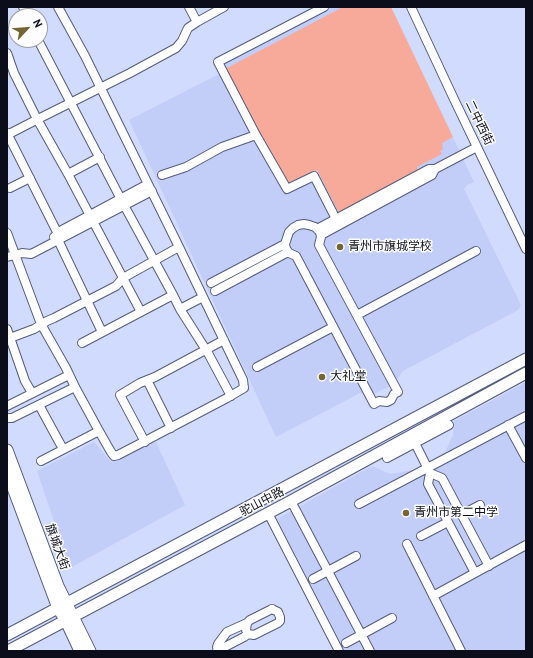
<!DOCTYPE html>
<meta charset="utf-8">
<style>
body{margin:0}
#map{position:relative;width:533px;height:658px;overflow:hidden;background:#d0dbfe;font-family:"PT Sans",sans-serif}
canvas{display:block}
.frame{position:absolute;inset:0;border:8px solid #0b0e1a;pointer-events:none}
.north{position:absolute;left:8px;top:8px;width:40px;height:40px;box-sizing:border-box;background:#fdfdfd;border:1px solid #9c9da2;border-radius:50%;rotate:64deg;font-size:11px;font-weight:700;line-height:16px;text-align:center;color:#0b0e1a}
.north::after{content:'';display:block;margin:auto;width:14px;height:18px;background:#756533;clip-path:polygon(50% 0,100% 100%,50% 72%,0 100%)}
</style>
<div id="map">
<canvas width="533" height="658"></canvas>
<div class="frame"></div>
<div class="north">N</div>
</div>
<script>
const context = document.querySelector('canvas').getContext('2d');
context.lineJoin = 'round';
function fillPath(path, color) { context.fillStyle = color; context.fill(path, 'evenodd'); }
const shape = rows => new Path2D(rows.map(r => 'M' + r).join(''));
function strokePath(path, color, width, dash) { context.strokeStyle = color; context.lineWidth = width; context.lineCap = dash ? 'butt' : 'round'; context.setLineDash(dash || []); context.stroke(path); }
function drawText(font, color, halo, rows, align = 'center') {
  context.font = font + ' "PT Sans","Noto Sans SC",sans-serif'; context.lineWidth = 3; context.setLineDash([]); context.textBaseline = 'middle'; context.strokeStyle = halo; context.fillStyle = color; for (const [text, x, y, turn = 0] of rows) {
    context.save(); context.translate(x, y); context.rotate((+turn || 0) * Math.PI / 180); context.textAlign = isNaN(turn) ? turn : align; if (halo) context.strokeText(text, 0, 0); context.fillText(text, 0, 0); context.restore();
  }
}
fillPath(shape([
 [316,7,391,7,474,182,467,185,464,189,521,305,518,310,403,371,394,384,370,396,360,393,276,437,129,120,221,73,215,61],
 [526,382,526,651,345,651,277,519,372,466,390,474,413,470,425,464,445,452,453,435,454,421],
 [94,442,111,462,156,442,185,505,70,568,37,471]
]), '#c2cef8');
fillPath(shape([
 [343,7,391,7,453,137,442,143,443,149,440,151,442,154,417,167,418,172,341,213,338,211,317,170,288,183,225,69]
]), '#f7aa99');
const minor = shape([
 [23,7,27,16],
 [189,7,197,22],
 [324,7,218,62,256,135,287,189,314,176,336,219],
 [411,7,453,97,526,249],
 [38,40,124,205,173,295,180,309,208,353,231,396],
 [7,53,14,73,37,119,68,174,141,312],
 [7,133,58,234,59,242,102,332],
 [7,135,42,117,130,73,176,48,182,41,188,28,197,22,224,7],
 [68,174,100,157],
 [162,175,186,167,222,147,256,135],
 [10,188,30,178],
 [304,224,309,225,315,227,320,232,321,237,319,245,398,392,394,394,391,400,387,402,379,401,374,404,296,256,289,253,286,249,285,244,289,232,293,228,298,225,304,224],
 [317,229,429,169,435,169,477,147],
 [7,233,41,324,66,368,75,387,99,431,111,452,114,456,118,455,149,439,227,398,244,388,243,380,179,247,85,56,58,7],
 [321,235,432,175,435,169],
 [54,237,62,230,148,184],
 [7,257,22,253,31,254,35,252,152,191],
 [211,283,285,244],
 [215,291,288,252],
 [180,309,203,297],
 [357,315,476,251],
 [7,329,25,381,32,393],
 [10,338,34,329,47,321,54,318,116,286,123,278,179,247],
 [82,343,173,295],
 [257,367,333,327],
 [147,380,171,428],
 [39,405,63,449],
 [7,406,69,375],
 [7,418,12,418,75,387],
 [508,425,526,458],
 [145,442,120,395,140,383,155,377,224,340],
 [415,443,430,473,442,478,489,566],
 [387,458,449,425],
 [41,461,99,431],
 [430,473,428,484,475,573],
 [291,501,370,651],
 [359,504,526,416],
 [268,513,339,651],
 [461,515,480,505],
 [421,536,448,522],
 [407,544,461,651],
 [313,579,356,556],
 [433,596,526,545],
 [272,609,278,612,280,617,280,621,278,623,254,635,248,634,246,630,247,623,250,620,272,609],
 [346,643,392,618],
 [217,651,244,637,248,634],
 [220,651,217,647,218,644,227,632,247,623]
]);
const major = shape([
 [7,450,58,586,90,651],
 [7,472,58,608,66,621,80,651],
 [7,635,526,359],
 [8,651,291,501,526,373]
]);
strokePath(minor, '#545c7b', 10);
strokePath(major, '#545c7b', 13);
strokePath(minor, '#fff', 8);
strokePath(major, '#fff', 11);
for (const [x, y, r, color] of [
 [340,247,4,"#756533"],
 [322,377,4,"#756533"],
 [406,513,4,"#756533"]
]) { const dot = new Path2D(); dot.arc(x, y, r, 0, 2 * Math.PI); context.fillStyle = color; context.fill(dot); strokePath(dot, '#fdfdfd', 1.5); }
drawText('12px', '#0b0e1a', '#fdfdfd', [
 ["二中西街",479,123,64],
 ["驼山中路",262,502,-28],
 ["旗城大街",57,547,70]
]);
drawText('12px', '#0b0e1a', '#fdfdfd', [
 ["青州市旗城学校",348,247],
 ["大礼堂",330,377],
 ["青州市第二中学",414,513]
], 'left');
</script>
